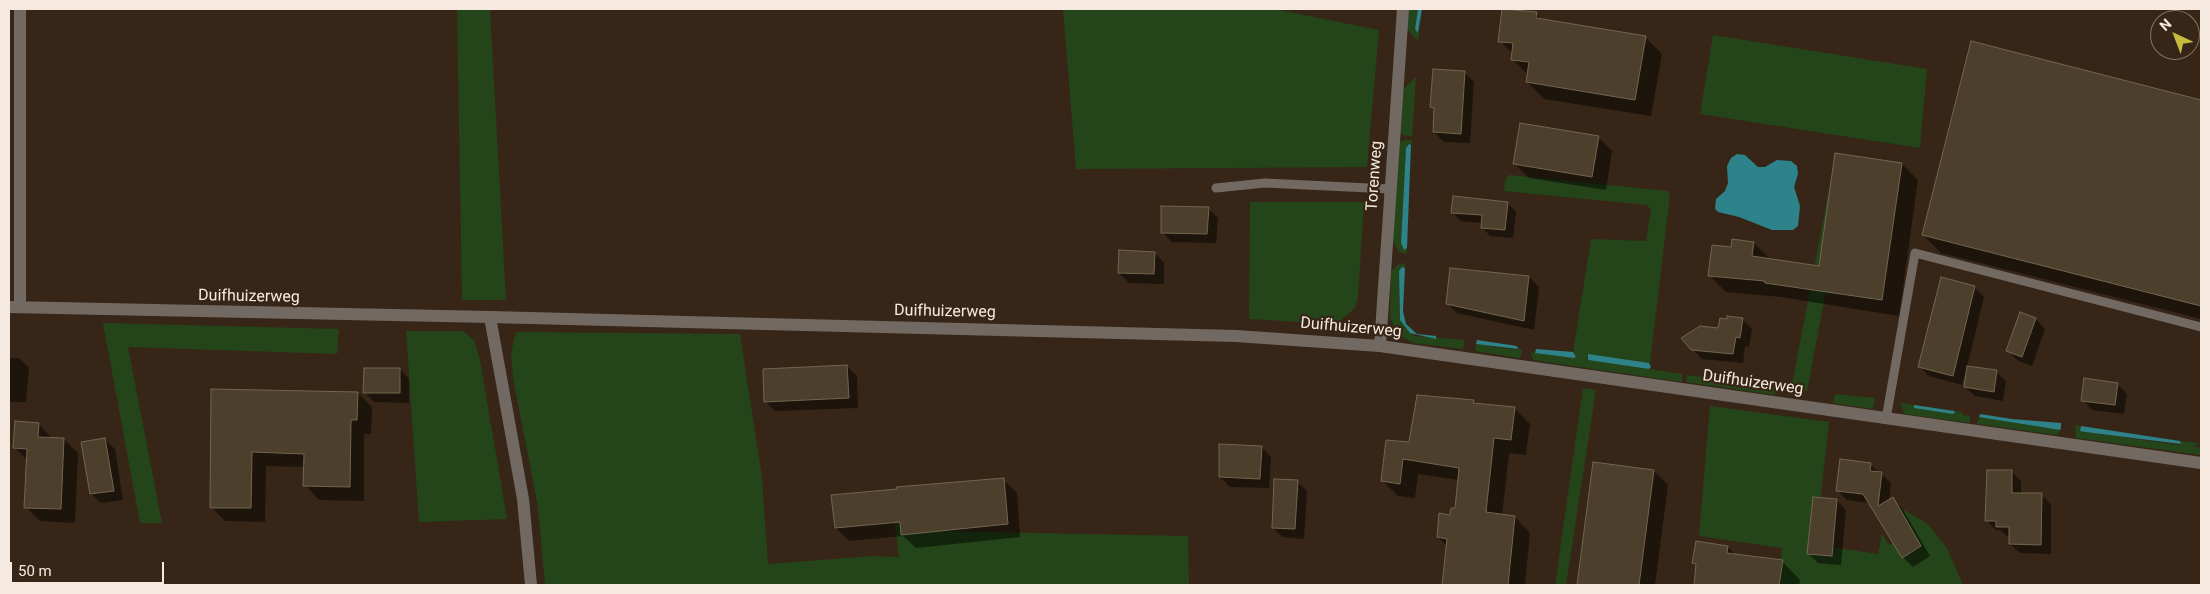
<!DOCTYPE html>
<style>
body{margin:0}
#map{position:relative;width:2210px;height:594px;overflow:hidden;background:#372617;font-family:Roboto,sans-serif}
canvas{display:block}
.frame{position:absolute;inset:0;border:10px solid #f6eae0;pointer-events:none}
.north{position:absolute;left:2150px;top:10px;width:50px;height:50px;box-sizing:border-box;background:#372617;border:1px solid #837467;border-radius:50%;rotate:317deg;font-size:14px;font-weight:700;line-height:20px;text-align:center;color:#f6eae0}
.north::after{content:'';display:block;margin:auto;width:18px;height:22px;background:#c5bc3d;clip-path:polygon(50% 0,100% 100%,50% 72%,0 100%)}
.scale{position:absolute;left:10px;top:562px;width:154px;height:22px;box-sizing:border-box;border:2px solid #f6eae0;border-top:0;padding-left:6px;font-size:15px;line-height:18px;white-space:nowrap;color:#f6eae0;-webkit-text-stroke:4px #372617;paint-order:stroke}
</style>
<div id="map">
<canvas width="2210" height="594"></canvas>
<div class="frame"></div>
<div class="north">N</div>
<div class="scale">50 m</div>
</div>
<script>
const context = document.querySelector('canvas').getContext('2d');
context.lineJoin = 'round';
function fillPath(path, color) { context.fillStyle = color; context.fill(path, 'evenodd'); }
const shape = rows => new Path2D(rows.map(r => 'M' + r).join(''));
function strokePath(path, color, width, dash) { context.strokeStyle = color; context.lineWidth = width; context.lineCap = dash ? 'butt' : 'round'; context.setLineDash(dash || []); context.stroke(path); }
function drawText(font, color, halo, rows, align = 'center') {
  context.font = font + ' Roboto,sans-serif'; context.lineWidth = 4.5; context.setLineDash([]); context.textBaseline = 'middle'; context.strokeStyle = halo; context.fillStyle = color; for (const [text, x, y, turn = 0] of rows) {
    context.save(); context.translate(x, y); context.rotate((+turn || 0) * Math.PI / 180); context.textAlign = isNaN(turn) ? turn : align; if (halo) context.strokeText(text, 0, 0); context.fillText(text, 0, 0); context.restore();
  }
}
fillPath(shape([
 [457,9,490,9,506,300,462,300],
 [1063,9,1274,9,1379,30,1367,167,1076,169],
 [1409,9,1418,9,1415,29,1419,32,1418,41,1407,29],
 [1713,35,1927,69,1920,148,1700,114],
 [1416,77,1412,137,1400,134,1403,89],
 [1405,140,1413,140,1411,145,1408,145,1406,148,1401,243,1406,250,1407,248,1407,254,1399,252,1392,239,1399,142],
 [1835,158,1851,160,1807,391,1791,390],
 [1509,175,1667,191,1670,195,1650,363,1587,358,1588,360,1682,374,1682,382,1533,360,1531,352,1576,358,1573,353,1591,239,1646,241,1651,210,1647,205,1504,191,1505,180],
 [1250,202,1364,202,1358,296,1355,308,1337,324,1249,319],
 [1402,263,1405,264,1405,268,1403,267,1399,271,1400,320,1415,336,1465,340,1463,349,1413,343,1401,336,1396,331,1390,317,1391,272,1397,265],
 [103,323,339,329,337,354,128,347,162,523,140,523],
 [406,331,463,331,474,340,480,360,507,519,419,522],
 [516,332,740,334,762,478,768,564,873,556,899,557,892,506,934,531,1188,536,1189,585,545,585,538,507,513,378,511,352],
 [1476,344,1517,350,1518,348,1522,350,1521,356,1519,358,1475,351],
 [1687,375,1776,387,1775,395,1686,382],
 [1583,388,1596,390,1566,585,1555,585],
 [1835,394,1875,398,1873,409,1833,403],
 [1900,403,1962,412,1962,415,1970,416,1970,423,1905,414],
 [1710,406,1829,422,1815,545,1878,554,1882,534,1889,545,1912,532,1897,506,1928,524,1947,548,1963,585,1965,585,1779,585,1782,548,1699,536],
 [1979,417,2060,430,2057,435,1977,424],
 [2075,425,2081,426,2079,428,2085,432,2181,445,2180,441,2201,443,2193,446,2201,448,2201,455,2076,438]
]), '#244519');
fillPath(shape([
 [1418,9,1422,9,1418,33,1415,29],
 [1409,144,1411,145,1407,248,1404,250,1401,243,1406,148],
 [1737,154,1745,155,1758,167,1765,167,1777,160,1791,161,1797,166,1798,174,1794,187,1800,206,1798,226,1793,230,1772,230,1739,217,1718,212,1715,209,1716,199,1725,191,1728,183,1727,166,1731,158],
 [1402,267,1405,268,1403,311,1406,324,1417,334,1436,336,1436,339,1410,333,1400,320,1399,271],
 [1477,340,1517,346,1518,349,1476,344],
 [1536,349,1573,352,1576,357,1574,358,1535,353],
 [1588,354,1649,363,1651,367,1649,369,1588,360],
 [1914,405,1954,411,1955,412,1953,414,1914,408],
 [1980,414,2012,419,2061,423,2061,428,2060,430,1979,417],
 [2081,426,2180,441,2181,444,2085,432,2080,431]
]), '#2d8389');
fillPath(shape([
 [1504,9,1536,13,1543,21,1645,37,1662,54,1651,116,1544,99,1527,82,1528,75,1512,59,1513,54,1500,41],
 [1971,43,2201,101,2201,319,1941,253,1923,235],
 [1464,72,1474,82,1470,143,1444,142,1434,132,1435,111,1432,107],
 [1598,137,1612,151,1606,190,1529,178,1515,164],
 [1902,164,1918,180,1899,316,1781,297,1726,292,1709,275,1754,243,1771,260,1820,267],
 [1508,204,1516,212,1513,238,1490,236,1482,227,1482,223,1461,221,1453,213],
 [1208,208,1218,218,1216,243,1172,242,1162,232],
 [1155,253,1164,263,1164,284,1129,283,1119,273],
 [1451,269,1529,277,1539,287,1534,330,1457,313,1447,303],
 [1974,287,1984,297,1967,367,1996,372,2006,381,2003,401,1975,396,1965,387,1966,377,1964,376,1962,385,1929,376,1919,366],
 [1742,319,1752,329,1749,347,1745,346,1743,363,1702,359,1692,349,1719,330],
 [2036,319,2045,329,2032,366,2018,361,2008,351],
 [9,358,19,358,29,368,26,402,9,402],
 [847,366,857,376,858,408,775,411,765,401],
 [400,369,409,379,409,403,374,402,365,392],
 [2117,384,2127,394,2124,414,2092,410,2083,400],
 [213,391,358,393,372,407,371,434,364,434,364,501,319,500,305,485,305,467,266,466,265,522,225,521,211,507],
 [1473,402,1476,405,1514,408,1530,424,1526,455,1509,453,1502,516,1515,517,1530,533,1525,585,1444,585,1448,547,1438,537,1456,509,1459,480,1418,474,1415,498,1398,496,1383,481,1410,444],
 [38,424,53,439,64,439,78,453,75,523,40,521,26,507,28,461,15,448],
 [105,440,115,449,123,500,101,503,91,494],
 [1261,447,1271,457,1269,488,1230,487,1220,477],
 [1594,463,1654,471,1668,485,1655,585,1579,585],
 [1870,464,1891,483,1889,501,1892,499,1902,508,1930,556,1913,567,1903,557,1870,503,1847,500,1837,490],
 [2011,471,2021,481,2021,494,2041,495,2051,504,2051,554,2020,553,2010,544,2010,536,2007,536,2000,530,1996,530,1986,520],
 [1003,480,1017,493,1020,537,916,548,903,536,849,541,836,528],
 [1297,482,1307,491,1304,539,1283,537,1273,528],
 [1836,500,1846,510,1841,565,1818,563,1808,553],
 [1728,547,1737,556,1782,561,1800,580,1799,585,1695,585,1697,567,1693,563]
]), '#0007');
const building = shape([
 [1502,9,1537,12,1536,18,1646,36,1635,100,1526,82,1529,62,1511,60,1513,43,1498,42,1502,9],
 [1971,41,2201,100,2201,306,1922,235,1971,41],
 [1433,69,1465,71,1461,134,1433,132,1434,108,1430,107,1433,69],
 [1520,123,1599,136,1592,177,1513,164,1520,123],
 [1835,153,1902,163,1882,300,1765,283,1765,281,1708,276,1712,245,1731,247,1732,239,1754,242,1752,256,1819,266,1835,153],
 [1453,196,1508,202,1505,230,1481,228,1482,215,1451,213,1453,196],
 [1161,206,1209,207,1207,234,1161,233,1161,206],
 [1119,250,1155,252,1154,274,1118,273,1119,250],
 [1450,268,1529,276,1524,321,1446,304,1450,268],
 [1941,277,1975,286,1953,376,1918,367,1941,277],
 [2020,312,2036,318,2022,357,2006,351,2020,312],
 [1727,316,1743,318,1740,338,1736,337,1733,354,1691,350,1681,338,1700,326,1718,328,1720,318,1727,319,1727,316],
 [847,365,849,398,764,402,763,369,847,365],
 [1967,366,1997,370,1994,392,1964,387,1967,366],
 [364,368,400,368,400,393,363,393,364,368],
 [2084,378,2118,383,2115,405,2081,401,2084,378],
 [211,389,358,392,357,420,351,420,350,487,303,486,304,454,252,452,251,508,210,508,211,389],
 [1417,395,1474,400,1473,403,1515,407,1511,440,1494,438,1486,512,1515,516,1508,585,1442,585,1447,539,1437,537,1439,513,1450,515,1451,508,1455,508,1459,468,1403,459,1400,484,1381,481,1386,440,1409,442,1417,395],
 [15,421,39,423,38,437,64,438,61,509,24,508,27,449,13,448,15,421],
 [105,438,114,491,90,494,81,442,105,438],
 [1219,444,1262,446,1260,479,1219,477,1219,444],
 [1840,459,1871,463,1870,471,1882,472,1878,506,1893,497,1921,546,1902,558,1863,494,1836,491,1840,459],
 [1593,462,1654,470,1639,585,1577,585,1593,462],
 [1987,470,2012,470,2012,493,2042,493,2041,545,2009,544,2009,527,1996,527,1996,521,1985,521,1987,470],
 [1004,478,1008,524,901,535,900,522,835,528,831,495,897,489,896,487,1004,478],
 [1274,479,1298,480,1295,529,1272,528,1274,479],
 [1813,497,1837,499,1832,556,1807,554,1813,497],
 [1696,541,1728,546,1727,553,1783,560,1779,585,1694,585,1696,564,1692,563,1696,541]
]);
fillPath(building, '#4c3f2b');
strokePath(building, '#736650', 1);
strokePath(shape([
 [1216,188,1265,183,1390,189],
 [1886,419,1915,253,2201,327]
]), '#726a62', 9);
strokePath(shape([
 [20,9,20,307],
 [9,307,490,317,1236,336,1380,346,2201,463],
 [490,317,523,499,531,585],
 [1380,346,1403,9]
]), '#726a62', 12);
drawText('16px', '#f6eae0', '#372617', [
 ["Torenweg",1375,176,-86],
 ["Duifhuizerweg",249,297,1],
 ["Duifhuizerweg",945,312,1],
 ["Duifhuizerweg",1351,328,5],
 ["Duifhuizerweg",1753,383,8]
]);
</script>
